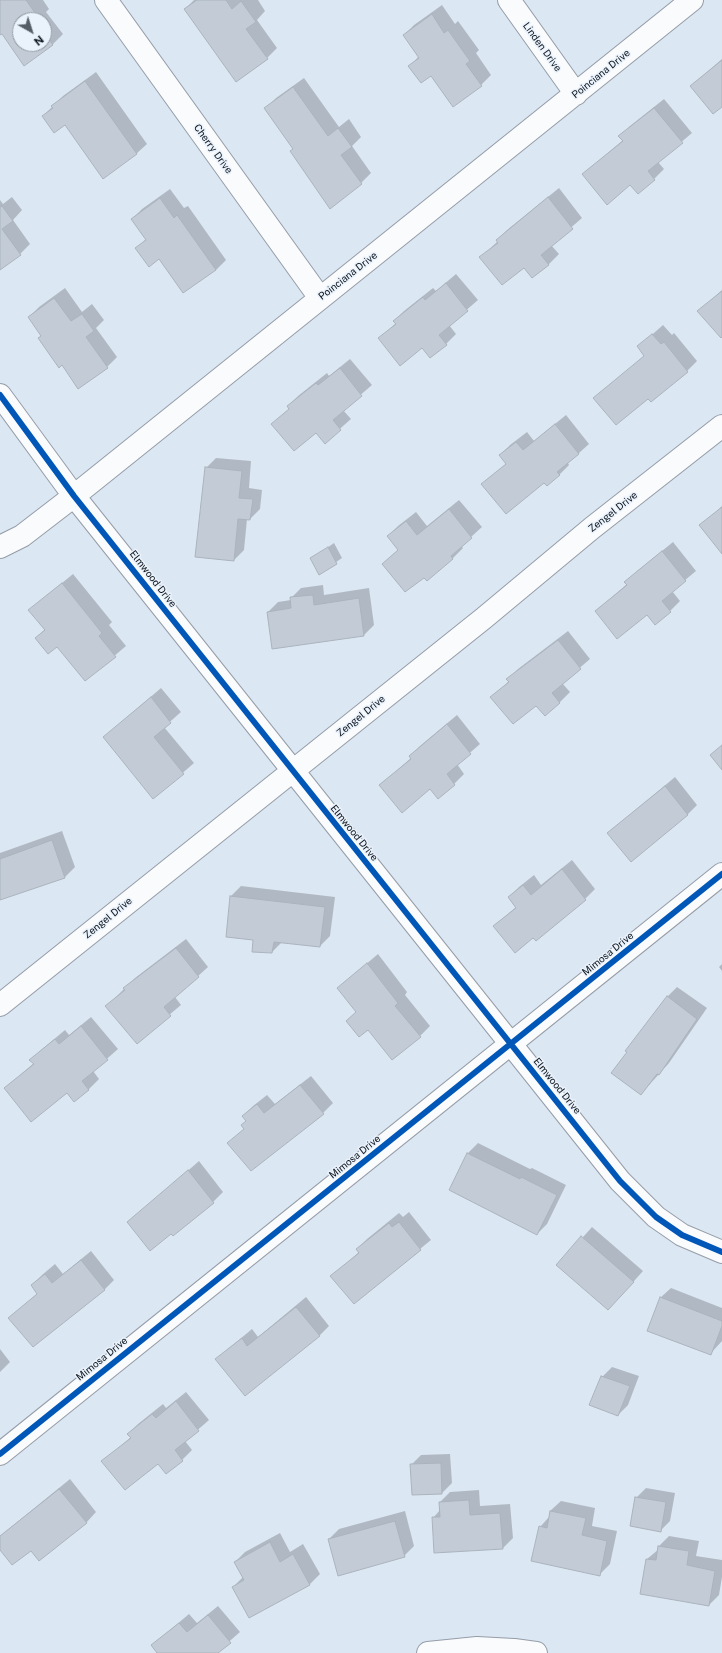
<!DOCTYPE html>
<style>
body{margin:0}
#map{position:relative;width:722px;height:1653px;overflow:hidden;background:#dce7f4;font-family:"Public Sans",sans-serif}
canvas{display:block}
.north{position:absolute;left:12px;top:12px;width:40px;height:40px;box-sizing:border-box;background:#eaf2fc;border:1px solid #9199a2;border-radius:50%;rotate:141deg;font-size:11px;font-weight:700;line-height:16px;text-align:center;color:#0c131b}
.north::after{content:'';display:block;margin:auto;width:14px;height:18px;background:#555d67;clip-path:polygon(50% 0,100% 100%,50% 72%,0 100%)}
</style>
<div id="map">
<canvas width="722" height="1653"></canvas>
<div class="north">N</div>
</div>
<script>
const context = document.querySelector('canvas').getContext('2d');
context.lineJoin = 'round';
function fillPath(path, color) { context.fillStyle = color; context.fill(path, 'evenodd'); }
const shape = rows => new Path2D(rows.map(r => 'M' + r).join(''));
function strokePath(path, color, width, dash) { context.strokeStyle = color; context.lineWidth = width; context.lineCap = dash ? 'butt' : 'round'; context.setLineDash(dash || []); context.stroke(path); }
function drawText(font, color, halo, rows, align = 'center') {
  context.font = font + ' "Public Sans",sans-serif'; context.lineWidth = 3; context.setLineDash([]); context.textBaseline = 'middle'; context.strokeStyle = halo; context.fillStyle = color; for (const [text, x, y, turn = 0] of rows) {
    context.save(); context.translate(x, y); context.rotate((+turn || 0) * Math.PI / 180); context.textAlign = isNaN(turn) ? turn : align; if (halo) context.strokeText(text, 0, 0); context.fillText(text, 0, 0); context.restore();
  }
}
fillPath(shape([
 [0,0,43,0,49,9,46,12,63,34,53,44,24,64,2,33,0,34],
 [20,20,44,20,44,44,20,44],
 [194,0,258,0,265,11,257,20,277,48,267,58,185,9],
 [442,5,455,24,458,21,479,50,476,53,491,75,481,85,453,105,432,75,410,66,419,56,404,35,414,25],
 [722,59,722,105,691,86],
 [96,72,147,144,136,154,43,116,63,96],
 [304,78,339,127,349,119,361,137,352,146,371,173,361,183,294,149,265,109,276,98],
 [664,99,692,133,658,162,664,169,654,179,630,183,583,174,623,140,620,136,630,126],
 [559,188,582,218,551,245,559,254,549,264,533,276,524,267,481,257,498,241,497,240,507,230],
 [170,189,184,208,188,206,226,260,216,270,159,258,137,248,146,239,132,219,142,209],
 [12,197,22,210,13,220,30,244,20,254,0,269,0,200,3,204],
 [456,274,478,300,449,325,456,334,446,344,431,357,423,347,379,339,396,323,394,321,404,311,433,288,436,291],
 [65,288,82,312,92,304,104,320,96,328,117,357,107,367,42,335,29,317,39,307],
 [722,290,722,336,699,311],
 [663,325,672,335,674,333,697,361,687,371,648,397,595,398,645,355,638,347],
 [350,359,372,385,343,410,351,419,325,442,316,432,273,424,290,408,288,406,298,396,327,373,329,376],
 [566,415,589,444,568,463,569,465,559,475,544,482,483,484,507,463,500,455,510,445,527,432,534,441],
 [216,458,251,461,249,488,262,490,260,509,250,519,247,519,244,550,234,560,206,468],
 [459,500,482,527,461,546,463,548,453,558,427,580,424,577,383,564,398,550,388,536,398,526,416,512,427,526],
 [722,506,722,552,701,526],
 [673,542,696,571,672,591,680,601,670,611,655,624,647,614,596,611,627,584,626,582,636,572],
 [334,543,342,558,320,573,311,559],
 [73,574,112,622,109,625,126,646,86,680,58,646,36,638,45,629,29,610],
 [323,585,324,595,369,588,374,625,364,635,268,612,278,602,291,600,291,598,301,588],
 [568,631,590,659,562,683,570,692,560,702,545,714,536,704,492,697,509,681,508,679,518,669],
 [161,688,181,712,164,727,194,763,154,798,104,737],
 [457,715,480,744,457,764,464,774,454,784,438,797,430,788,380,785,411,758,410,756,420,746],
 [675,777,697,805,687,815,608,833],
 [62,831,75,867,65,877,0,899,0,853],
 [572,860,595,889,585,899,533,937,494,926,516,907,509,897,519,887,534,875,541,885],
 [241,886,335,897,330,936,320,946,282,942,272,952,254,939,231,896],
 [186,939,208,967,175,997,181,1005,137,1042,107,1006,135,978],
 [378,954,407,992,405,995,430,1026,420,1036,368,1028,347,1021,357,1011,338,988],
 [722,964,722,971,719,967],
 [677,987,707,1008,669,1063,641,1094,667,997],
 [91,1017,118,1049,93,1071,99,1079,89,1089,74,1101,67,1092,5,1088,34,1063,31,1060,41,1050,65,1030,69,1035],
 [311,1076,333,1103,323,1113,229,1143,245,1128,247,1121,243,1116,253,1106,267,1095,275,1104],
 [478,1143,530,1169,532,1168,566,1185,547,1224,537,1234,450,1189,468,1153],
 [199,1161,223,1192,213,1202,173,1234,129,1222],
 [409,1212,431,1240,354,1303,332,1276,359,1252,357,1249,367,1239,399,1213,403,1217],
 [592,1227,643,1271,618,1299,558,1265],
 [91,1251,114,1280,104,1290,10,1318,38,1293,32,1285,42,1275,55,1264,63,1274],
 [671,1288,722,1308,722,1341,711,1353,660,1298],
 [306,1297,329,1326,319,1336,216,1359,252,1329,258,1337],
 [0,1349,10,1362,0,1372],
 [612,1367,639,1376,628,1405,618,1415,602,1377],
 [186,1392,209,1420,185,1441,192,1450,182,1460,158,1462,103,1461,131,1437,128,1434,138,1424,163,1404,166,1408],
 [450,1454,452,1483,442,1493,411,1465,421,1455],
 [70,1479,96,1512,86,1523,31,1549,0,1548,0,1536,5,1532],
 [646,1488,675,1493,670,1521,660,1531,636,1498],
 [479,1490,480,1506,510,1504,513,1538,503,1548,433,1518,440,1510,440,1502,450,1492],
 [561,1501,595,1508,592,1526,617,1531,610,1564,599,1575,540,1527,549,1517,550,1511],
 [405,1511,414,1546,404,1556,329,1539,339,1529],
 [280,1533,290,1552,303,1544,320,1574,310,1584,233,1587,243,1577,235,1562,245,1552],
 [669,1536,699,1541,696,1556,722,1560,722,1577,719,1595,709,1605,647,1559,659,1549,659,1546],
 [218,1606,240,1632,216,1653,158,1653,152,1645,189,1614,197,1623]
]), '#0003');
const building = shape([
 [0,0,26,0,40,20,20,20,20,44,44,44,44,32,53,45,24,66,2,34,0,35,0,0],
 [197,0,226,0,232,9,241,1,256,22,246,29,268,59,236,82,184,9,197,0],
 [432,14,444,33,448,30,470,61,466,64,482,86,453,107,431,76,421,83,408,66,419,58,403,35,432,14],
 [722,60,722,107,713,114,690,86,722,60],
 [85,81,137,154,103,179,65,125,54,133,42,116,53,108,51,106,85,81],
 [293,87,328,136,338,128,352,147,341,155,362,184,330,209,290,151,293,149,264,108,293,87],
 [654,108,683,143,648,171,655,180,638,194,630,185,607,205,582,174,623,141,618,136,654,108],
 [548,197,573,229,541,255,549,265,532,278,524,268,502,285,479,257,498,243,496,240,548,197],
 [160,198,174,218,177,215,216,270,183,293,159,259,149,267,135,248,146,240,131,219,160,198],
 [2,206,13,221,2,229,21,255,0,270,0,207,2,206],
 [446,283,468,311,439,335,447,345,430,358,422,348,400,366,378,338,396,324,393,321,423,297,425,300,446,283],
 [722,291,722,337,721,338,697,311,722,291],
 [54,298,71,321,82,314,94,331,86,337,108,368,78,389,62,365,59,368,38,338,41,336,28,317,54,298],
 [652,334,661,344,664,342,688,372,651,402,648,399,616,425,593,398,644,356,637,346,652,334],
 [340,368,362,396,333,420,341,430,325,444,316,433,294,451,271,424,289,409,287,406,316,383,318,385,340,368],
 [555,424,579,454,557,472,560,475,547,486,544,483,506,514,481,484,506,464,499,455,516,442,523,450,555,424],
 [205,467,242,471,239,498,253,499,250,520,238,519,234,561,195,557,205,467],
 [722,507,722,554,699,525,722,507],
 [449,509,472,538,451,556,453,559,427,581,424,578,405,592,382,564,398,550,387,536,406,521,417,535,449,509],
 [328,547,337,564,319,575,310,558,328,547],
 [662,551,686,581,662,601,671,612,655,625,647,615,617,639,595,611,627,585,624,582,662,551],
 [62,583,102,633,99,636,116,657,85,681,57,647,48,654,35,638,45,630,28,610,62,583],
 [313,595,314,605,359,598,364,636,272,649,267,612,291,608,290,597,313,595],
 [558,640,581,669,552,693,560,703,545,716,536,706,513,724,490,697,509,682,506,679,558,640],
 [151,697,171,723,154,737,184,774,153,799,103,737,151,697],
 [447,724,471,754,447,774,455,785,438,799,430,789,402,813,379,785,411,759,409,756,447,724],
 [722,745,722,770,710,755,722,745],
 [665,786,688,815,631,862,607,833,665,786],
 [52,840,65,878,0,900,0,859,52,840],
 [562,869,586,900,536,941,533,938,515,953,493,926,516,908,508,897,523,885,531,895,562,869],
 [230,896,325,907,320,947,274,942,272,953,252,952,253,940,226,937,230,896],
 [176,948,199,977,164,1007,171,1016,137,1044,105,1006,125,990,123,988,176,948],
 [367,963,398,1003,395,1006,421,1037,392,1060,368,1030,359,1037,346,1021,356,1012,337,988,367,963],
 [667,996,697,1019,659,1075,657,1074,641,1095,611,1073,627,1052,625,1051,667,996],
 [81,1026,108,1060,82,1081,89,1090,74,1102,67,1093,31,1122,4,1088,34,1064,29,1060,55,1039,59,1044,81,1026],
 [300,1085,324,1114,251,1171,227,1143,244,1129,241,1125,246,1121,242,1116,257,1104,264,1113,300,1085],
 [467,1153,520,1179,521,1177,557,1195,537,1235,449,1190,467,1153],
 [188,1170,214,1203,173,1236,171,1234,150,1251,127,1222,188,1170],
 [399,1222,421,1250,354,1304,330,1276,359,1253,356,1249,389,1223,392,1227,399,1222],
 [581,1236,634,1282,608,1310,556,1265,581,1236],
 [81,1260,105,1290,33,1347,8,1318,37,1294,31,1285,45,1274,52,1283,81,1260],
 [660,1297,722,1321,722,1326,711,1355,647,1331,660,1297],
 [296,1307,320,1336,245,1396,215,1359,242,1338,247,1346,296,1307],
 [601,1376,630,1386,618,1416,589,1405,601,1376],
 [176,1401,199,1431,175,1450,183,1461,166,1474,158,1464,125,1490,101,1461,131,1438,127,1434,152,1414,156,1418,176,1401],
 [441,1463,442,1494,412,1495,410,1464,441,1463],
 [59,1489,87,1523,39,1561,31,1551,12,1565,0,1550,0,1536,59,1489],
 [635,1497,666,1502,661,1532,630,1526,635,1497],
 [469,1500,470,1515,500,1513,503,1549,434,1553,432,1517,440,1517,439,1502,469,1500],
 [550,1511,586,1518,582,1535,607,1541,600,1576,531,1561,539,1526,547,1528,550,1511],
 [395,1521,405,1557,338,1576,328,1539,395,1521],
 [270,1542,280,1562,293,1554,310,1585,249,1618,232,1587,244,1580,234,1562,270,1542],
 [658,1546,689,1551,687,1565,715,1571,709,1606,640,1594,646,1559,656,1560,658,1546],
 [208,1615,231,1643,218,1653,157,1653,151,1645,179,1623,187,1632,208,1615]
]);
fillPath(building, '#c3ccd6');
strokePath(building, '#aab3bd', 1);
const minor = shape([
 [106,0,320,298],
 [509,0,576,94],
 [0,395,74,496,620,1181,656,1217,682,1235,722,1252],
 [0,547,22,536,74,496,692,0],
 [0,1005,484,618,592,528,722,426],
 [0,1454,722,874],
 [428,1653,477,1648,514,1650,536,1653]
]);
strokePath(minor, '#959da7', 24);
strokePath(minor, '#fafbfd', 22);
strokePath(shape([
 [0,395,74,496,620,1181,656,1217,682,1235,722,1252],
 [0,1454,722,874]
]), '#0057b8', 6);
drawText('10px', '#0c131b', '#eaf2fc', [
 ["Linden Drive",542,47,54],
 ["Poinciana Drive",601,74,-39],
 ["Cherry Drive",213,149,54],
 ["Poinciana Drive",348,276,-38],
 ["Zengel Drive",613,512,-38],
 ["Elmwood Drive",153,579,52],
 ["Zengel Drive",361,716,-39],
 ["Elmwood Drive",354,833,51],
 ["Zengel Drive",108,918,-39],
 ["Mimosa Drive",608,954,-39],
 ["Elmwood Drive",557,1086,51],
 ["Mimosa Drive",355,1157,-39],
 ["Mimosa Drive",102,1359,-39]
]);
</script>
